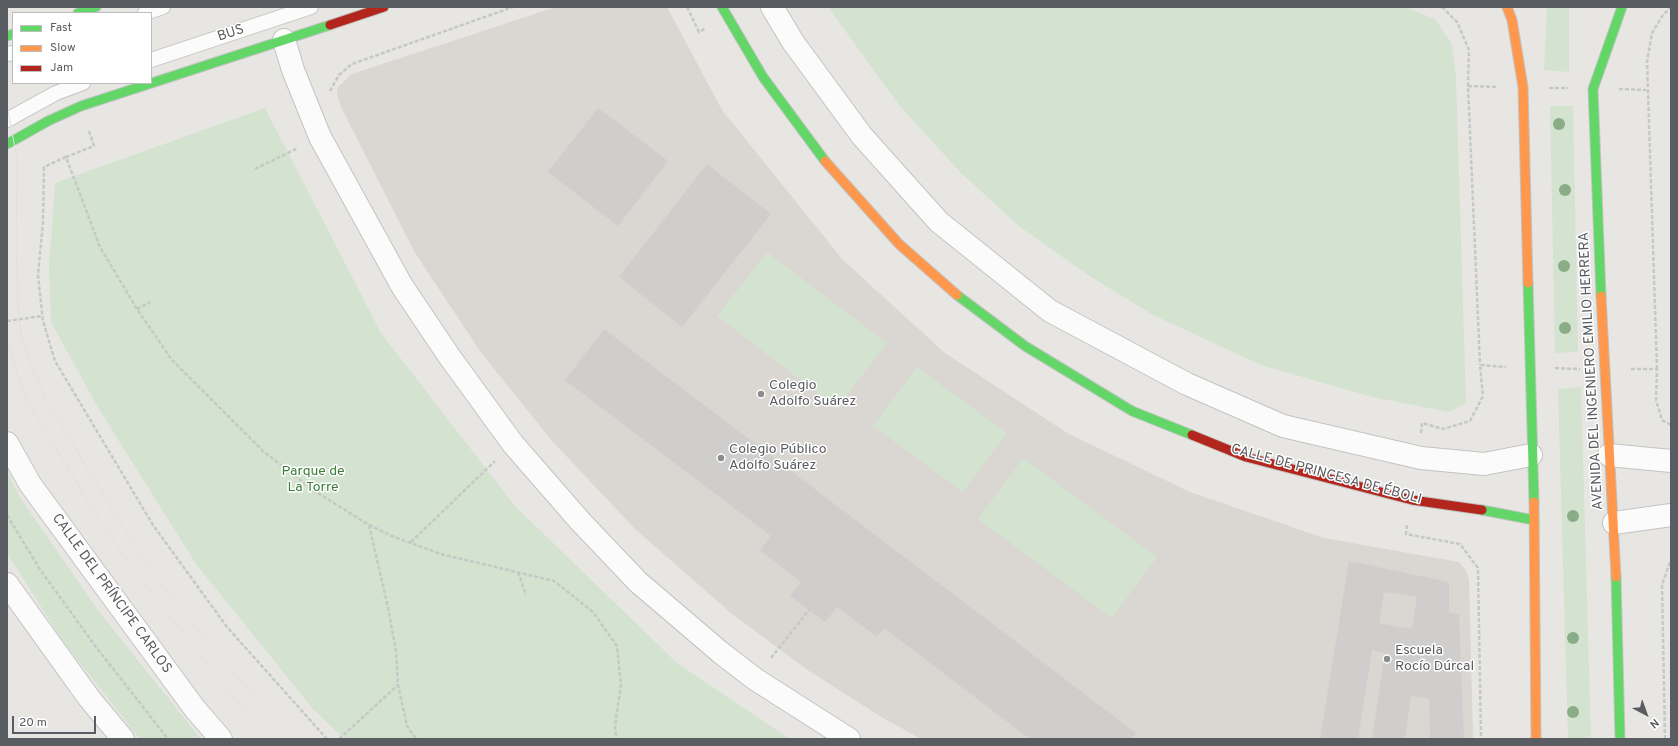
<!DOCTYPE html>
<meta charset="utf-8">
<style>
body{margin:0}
#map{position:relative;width:1678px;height:746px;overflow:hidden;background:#e8e6e3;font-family:Overpass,sans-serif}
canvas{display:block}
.frame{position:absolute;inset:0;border:8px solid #595c60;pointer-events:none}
.legend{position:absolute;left:12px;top:12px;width:140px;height:72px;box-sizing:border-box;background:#fff;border:1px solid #bdbebf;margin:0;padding:5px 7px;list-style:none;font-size:12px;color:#595c60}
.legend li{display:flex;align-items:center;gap:8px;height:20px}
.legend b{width:20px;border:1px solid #bdbebf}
.north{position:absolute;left:1626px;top:694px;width:40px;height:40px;-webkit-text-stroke:3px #fff;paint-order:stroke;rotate:139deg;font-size:11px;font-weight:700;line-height:16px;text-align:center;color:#595c60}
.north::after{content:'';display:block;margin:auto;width:14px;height:18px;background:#595c60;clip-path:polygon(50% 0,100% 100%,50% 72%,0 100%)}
.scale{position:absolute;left:12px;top:716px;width:84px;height:18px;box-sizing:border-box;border:2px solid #595c60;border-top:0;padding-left:5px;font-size:12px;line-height:14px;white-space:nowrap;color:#595c60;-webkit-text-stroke:3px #fff;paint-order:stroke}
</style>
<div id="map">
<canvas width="1678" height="746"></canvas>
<div class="frame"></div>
<ul class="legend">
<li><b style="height:5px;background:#63d668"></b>Fast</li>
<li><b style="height:5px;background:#ff974d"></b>Slow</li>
<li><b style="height:5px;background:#b3261e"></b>Jam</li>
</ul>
<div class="north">N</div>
<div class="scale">20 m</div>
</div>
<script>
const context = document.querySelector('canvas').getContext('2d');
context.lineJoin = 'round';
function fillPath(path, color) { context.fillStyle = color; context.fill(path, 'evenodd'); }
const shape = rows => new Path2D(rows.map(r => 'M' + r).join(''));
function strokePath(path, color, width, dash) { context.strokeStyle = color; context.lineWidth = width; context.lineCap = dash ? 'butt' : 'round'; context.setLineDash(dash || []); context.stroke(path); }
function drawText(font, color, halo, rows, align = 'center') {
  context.font = font + ' Overpass,sans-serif'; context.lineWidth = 3; context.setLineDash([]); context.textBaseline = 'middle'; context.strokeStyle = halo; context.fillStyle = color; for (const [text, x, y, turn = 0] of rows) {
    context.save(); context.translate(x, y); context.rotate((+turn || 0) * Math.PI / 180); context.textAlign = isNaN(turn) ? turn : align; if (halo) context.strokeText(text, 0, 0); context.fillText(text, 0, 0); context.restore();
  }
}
fillPath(shape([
 [556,7,667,7,722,110,843,260,945,353,1069,434,1190,492,1324,538,1459,562,1465,569,1469,579,1473,739,921,739,883,718,809,671,732,614,635,529,553,442,482,354,415,253,341,107,337,95,338,87,352,74]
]), '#dad7d2');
fillPath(shape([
 [828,7,1405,7,1435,19,1452,44,1456,77,1466,403,1449,412,1372,397,1261,365,1153,315,1088,275,1019,226,960,172,899,105],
 [1547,7,1569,7,1569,72,1544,70],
 [1550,106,1573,106,1578,352,1555,353],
 [265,108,381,333,515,506,677,663,790,739,344,739,313,709,196,564,97,406,51,322,49,266,55,183],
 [767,252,887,343,837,408,717,316],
 [917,367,1007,433,963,492,873,426],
 [1581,387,1591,739,1568,739,1558,389],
 [1023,458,1157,557,1112,618,978,519],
 [7,472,21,499,100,613,201,739,140,739,62,640,7,553]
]), '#d3e3cf');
fillPath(shape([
 [598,108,668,161,618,226,548,172],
 [707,164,771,214,682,327,619,277],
 [604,329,1136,733,1131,739,1030,739,884,628,877,637,837,607,825,622,790,596,801,582,760,550,771,536,565,380],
 [1349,561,1449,582,1449,612,1459,614,1464,739,1430,739,1429,699,1411,696,1405,739,1372,739,1385,653,1372,650,1358,739,1320,739],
 [1384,592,1417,597,1412,629,1379,623]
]), '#d0cecc');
const lane = shape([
 [145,13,163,7],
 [7,54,13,53],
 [151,60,311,7],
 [7,120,56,93,83,83]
]);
const street = shape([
 [772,7,793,42,862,136,939,222,1050,311,1187,384,1283,426,1421,458,1484,464,1531,455],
 [284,40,293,70,320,137,402,286,449,356,513,444,580,521,638,582,720,652,755,679,849,739],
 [7,443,30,484,195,709,221,739],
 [1609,455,1671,461],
 [1614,523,1671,515],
 [7,584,89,698,123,739]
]);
const fast = shape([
 [722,7,763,77,825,161],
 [78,13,96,7],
 [7,36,13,34],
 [7,144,48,121,81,106,330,25],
 [1528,283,1534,502],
 [957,295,1025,346,1132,411,1192,435],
 [1601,296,1593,89,1622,7],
 [1482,510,1534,520],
 [1616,577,1620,739]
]);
const slow = shape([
 [1507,7,1512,20,1523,87,1528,283],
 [825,161,899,244,957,295],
 [1601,296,1616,577],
 [1534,502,1536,739]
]);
const jam = shape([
 [330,25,384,7],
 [1192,435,1246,457,1412,500,1482,510]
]);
strokePath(lane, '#c4c3c4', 16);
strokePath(street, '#c4c3c4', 24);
strokePath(fast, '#c3c3c2', 11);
strokePath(slow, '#c3c3c2', 11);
strokePath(jam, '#c3c3c2', 11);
strokePath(shape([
 [687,7,699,32,706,28],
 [1442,7,1457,22,1469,50,1468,86,1480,365],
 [1468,86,1498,87],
 [1549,88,1568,88],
 [1619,89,1646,90],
 [330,91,339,75,352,64,513,7],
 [89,131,94,146,66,157,100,247,137,309,172,360,263,451,313,490,369,525,394,537,441,554,554,581,593,612,617,646,621,685,615,725,616,739],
 [66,157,44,167,43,222,38,275,43,321,55,361,153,525,227,627,327,739],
 [255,169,298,148],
 [137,309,150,302],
 [7,321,42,316],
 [1555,368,1580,369],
 [1631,369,1657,369,1656,400,1662,420,1671,425],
 [1657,369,1647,61,1652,33,1663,15,1671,7],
 [1421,433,1422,423,1443,429,1470,421,1483,396,1480,365,1506,367],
 [7,515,39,568,96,647,168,739],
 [369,525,387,603,396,651,398,685,407,726,416,739],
 [1407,525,1406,534,1460,544,1478,568,1481,739],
 [411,542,495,461],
 [518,572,526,595],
 [771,658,809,610],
 [339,739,398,685],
 [1665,739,1662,585,1671,559]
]), '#c5c9c6', 2.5, [4, 2]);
strokePath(lane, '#fcfbfb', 14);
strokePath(street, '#fcfbfb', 22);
strokePath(fast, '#63d668', 9);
strokePath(slow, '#ff974d', 9);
strokePath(jam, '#b3261e', 9);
strokePath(shape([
 [7,106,17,159,16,249,19,320,23,342,43,395,144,561,183,612,225,663,293,739],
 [7,338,17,374,29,404,92,508,134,570,214,673,258,727,270,739]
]), '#e0e0e0', 1);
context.fillStyle = '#8aac86';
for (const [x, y] of [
 [1559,124],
 [1565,190],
 [1564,266],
 [1565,328],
 [1573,516],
 [1573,638],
 [1573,712]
]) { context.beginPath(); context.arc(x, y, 6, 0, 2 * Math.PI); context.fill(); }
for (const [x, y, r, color] of [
 [761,394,4,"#8b8c8e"],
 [721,458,4,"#8b8c8e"],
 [1387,659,4,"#8b8c8e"]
]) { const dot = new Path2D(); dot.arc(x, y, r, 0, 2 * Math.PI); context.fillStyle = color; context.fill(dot); strokePath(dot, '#fff', 1.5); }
drawText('14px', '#595c60', '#fff', [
 ["BUS",231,34,-18],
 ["AVENIDA DEL INGENIERO EMILIO HERRERA",1592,371,-93],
 ["CALLE DE PRINCESA DE ÉBOLI",1326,475,15],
 ["CALLE DEL PRÍNCIPE CARLOS",111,594,54]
]);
drawText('14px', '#595c60', '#fff', [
 ["Colegio",769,386],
 ["Adolfo Suárez",769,402],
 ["Colegio Público",729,450],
 ["Adolfo Suárez",729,466],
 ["Escuela",1395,651],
 ["Rocío Dúrcal",1395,667]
], 'left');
drawText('14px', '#3d7d3a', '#fff', [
 ["Parque de",313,472],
 ["La Torre",313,488]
]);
</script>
